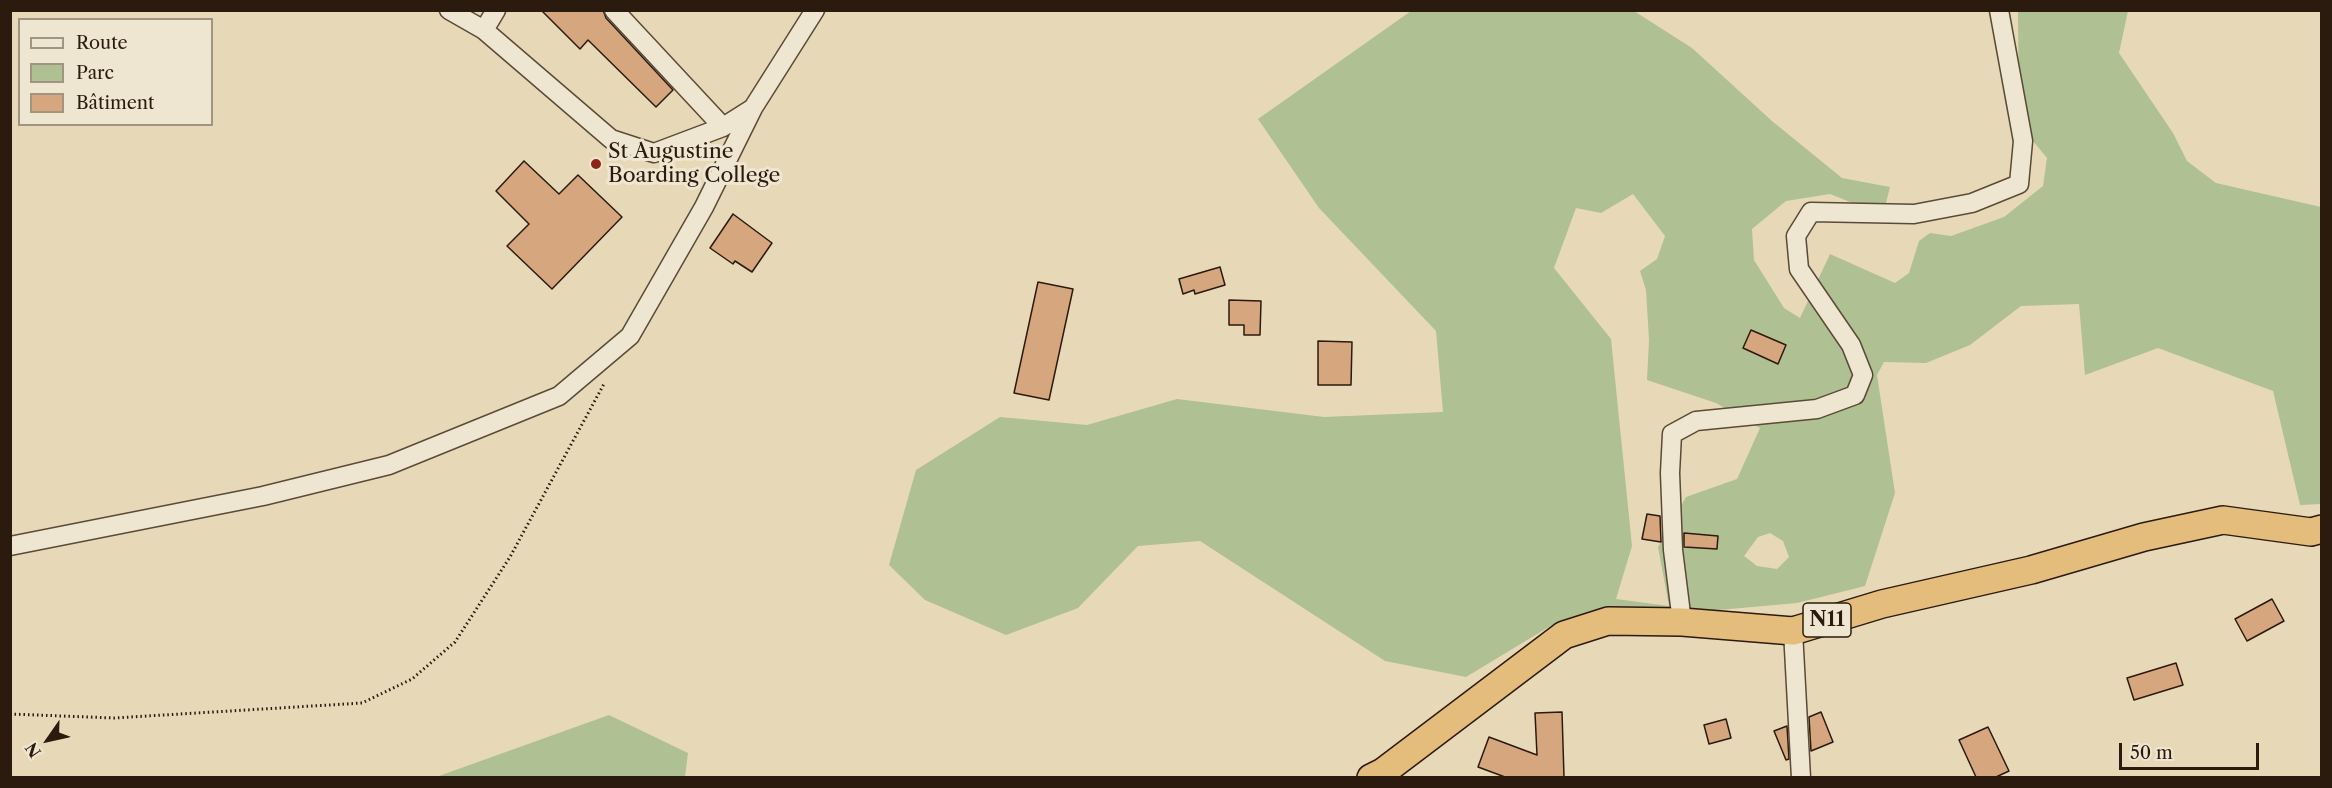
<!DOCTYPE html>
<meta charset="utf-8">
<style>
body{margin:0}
#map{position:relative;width:2332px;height:788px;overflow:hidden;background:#e7d9b8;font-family:"Libre Caslon Text",serif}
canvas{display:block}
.frame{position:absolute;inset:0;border:12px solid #2b1a0e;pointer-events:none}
.legend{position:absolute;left:18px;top:18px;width:195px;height:108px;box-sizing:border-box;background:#efe6d1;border:2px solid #a19483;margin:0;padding:8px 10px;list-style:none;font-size:18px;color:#2b1a0e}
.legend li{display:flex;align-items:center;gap:12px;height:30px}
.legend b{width:30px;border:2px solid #a19483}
.north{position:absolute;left:18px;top:710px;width:60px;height:60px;-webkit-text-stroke:4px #efe6d1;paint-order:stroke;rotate:236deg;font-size:16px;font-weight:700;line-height:24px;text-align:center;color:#2b1a0e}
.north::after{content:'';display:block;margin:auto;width:21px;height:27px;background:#2b1a0e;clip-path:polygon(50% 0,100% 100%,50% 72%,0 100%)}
.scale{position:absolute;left:2119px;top:743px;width:140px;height:27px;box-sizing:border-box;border:3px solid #2b1a0e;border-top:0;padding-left:8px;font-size:18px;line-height:21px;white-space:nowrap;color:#2b1a0e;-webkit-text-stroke:4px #efe6d1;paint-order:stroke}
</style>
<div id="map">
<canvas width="2332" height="788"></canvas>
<div class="frame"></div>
<ul class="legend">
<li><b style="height:8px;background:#efe6d1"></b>Route</li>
<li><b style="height:16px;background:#afc093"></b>Parc</li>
<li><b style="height:16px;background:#d6a67e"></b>Bâtiment</li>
</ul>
<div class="north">N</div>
<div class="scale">50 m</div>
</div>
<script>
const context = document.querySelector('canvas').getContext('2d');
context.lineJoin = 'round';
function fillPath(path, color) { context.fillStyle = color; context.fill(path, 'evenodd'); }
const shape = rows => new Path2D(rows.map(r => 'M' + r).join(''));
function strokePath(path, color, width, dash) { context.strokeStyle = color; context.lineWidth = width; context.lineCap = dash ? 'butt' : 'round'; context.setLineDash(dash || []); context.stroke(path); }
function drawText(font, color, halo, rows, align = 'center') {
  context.font = font + ' "Libre Caslon Text",serif'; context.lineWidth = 6; context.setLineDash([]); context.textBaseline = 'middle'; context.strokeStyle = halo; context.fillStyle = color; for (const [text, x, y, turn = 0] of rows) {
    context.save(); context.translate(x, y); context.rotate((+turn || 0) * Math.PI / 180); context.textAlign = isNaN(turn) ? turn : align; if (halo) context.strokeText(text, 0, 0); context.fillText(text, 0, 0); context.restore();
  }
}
fillPath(shape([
 [1411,11,1634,11,1692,48,1772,121,1842,178,1890,187,1883,215,1830,194,1786,201,1752,229,1754,260,1784,308,1800,318,1830,254,1895,283,1909,273,1919,241,1930,233,1951,236,2004,217,2043,186,2047,158,2019,124,2018,11,2128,11,2119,53,2173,133,2187,161,2216,183,2321,207,2321,504,2300,505,2273,391,2158,348,2085,375,2079,304,2021,306,1970,345,1926,363,1884,362,1877,375,1895,493,1865,586,1797,603,1552,625,1466,677,1385,661,1200,541,1138,546,1078,608,1006,635,925,600,889,565,916,470,1000,417,1087,425,1177,399,1324,417,1443,412,1436,331,1319,208,1258,119],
 [1633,194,1665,236,1657,259,1640,271,1646,290,1649,340,1647,380,1716,403,1760,428,1737,479,1686,497,1658,547,1669,606,1616,599,1632,546,1611,339,1554,268,1576,208,1601,213],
 [1770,533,1783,541,1789,557,1777,569,1757,566,1744,556,1758,537],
 [609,715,688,753,685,777,436,777]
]), '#afc093');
const building = shape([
 [541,10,603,10,606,18,673,90,656,107,588,40,580,49,541,10],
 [524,161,559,194,578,175,622,217,552,289,507,246,529,224,496,191,524,161],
 [733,214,772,243,752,272,735,261,733,264,710,248,733,214],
 [1220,267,1225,285,1195,294,1194,290,1183,294,1179,279,1220,267],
 [1038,282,1073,289,1049,400,1014,393,1038,282],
 [1229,300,1261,301,1260,335,1244,335,1244,325,1229,325,1229,300],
 [1751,330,1786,345,1778,364,1743,348,1751,330],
 [1318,341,1352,342,1351,385,1318,385,1318,341],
 [1647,514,1660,516,1661,542,1642,539,1647,514],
 [1684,533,1718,536,1717,549,1684,547,1684,533],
 [2272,599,2284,621,2247,641,2235,619,2272,599],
 [2176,663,2183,685,2134,700,2127,678,2176,663],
 [1562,712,1564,777,1505,777,1478,767,1489,737,1537,755,1535,713,1562,712],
 [1821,712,1833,742,1811,751,1809,717,1821,712],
 [1726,719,1731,738,1709,744,1704,725,1726,719],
 [1787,726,1789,759,1786,760,1774,731,1787,726],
 [1988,727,2009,771,1996,777,1976,777,1959,740,1988,727]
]);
fillPath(building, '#d6a67e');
strokePath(building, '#2b1a0e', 1.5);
const minor = shape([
 [449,10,484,30,611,139,654,153,723,127,753,108],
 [614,10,723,127],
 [484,30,496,10],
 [10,546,263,496,389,465,559,396,630,336,704,207,753,108,815,10],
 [1682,622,1673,550,1670,473,1672,434,1696,421,1817,409,1855,395,1863,375,1851,345,1799,269,1796,236,1811,212,1914,214,1972,203,2019,184,2023,141,1999,10],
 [1793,631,1801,778]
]);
const highway = shape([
 [1371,778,1383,772,1564,635,1608,621,1682,622,1793,631,1882,604,2031,570,2144,537,2223,520,2311,532,2322,529]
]);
strokePath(minor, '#5a4a38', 21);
strokePath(highway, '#2b1a0e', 30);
strokePath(shape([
 [10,714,114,718,362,703,412,679,455,642,510,557,605,382]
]), '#2b1a0e', 3, [1.5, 3]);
strokePath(minor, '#efe6d1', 18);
strokePath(highway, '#e4bc7c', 27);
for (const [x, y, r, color] of [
 [596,164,6,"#8f2418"]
]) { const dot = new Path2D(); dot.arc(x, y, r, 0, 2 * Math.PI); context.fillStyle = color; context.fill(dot); strokePath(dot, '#efe6d1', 2); }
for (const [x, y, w] of [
 [1827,620,48]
]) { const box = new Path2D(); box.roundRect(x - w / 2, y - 17, w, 34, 4.5); context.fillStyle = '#efe6d1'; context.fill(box); strokePath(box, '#2b1a0e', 1.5); }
drawText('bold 20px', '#2b1a0e', null, [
 ["N11",1827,620]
]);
drawText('21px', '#2b1a0e', '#efe6d1', [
 ["St Augustine",608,152],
 ["Boarding College",608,176]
], 'left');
</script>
